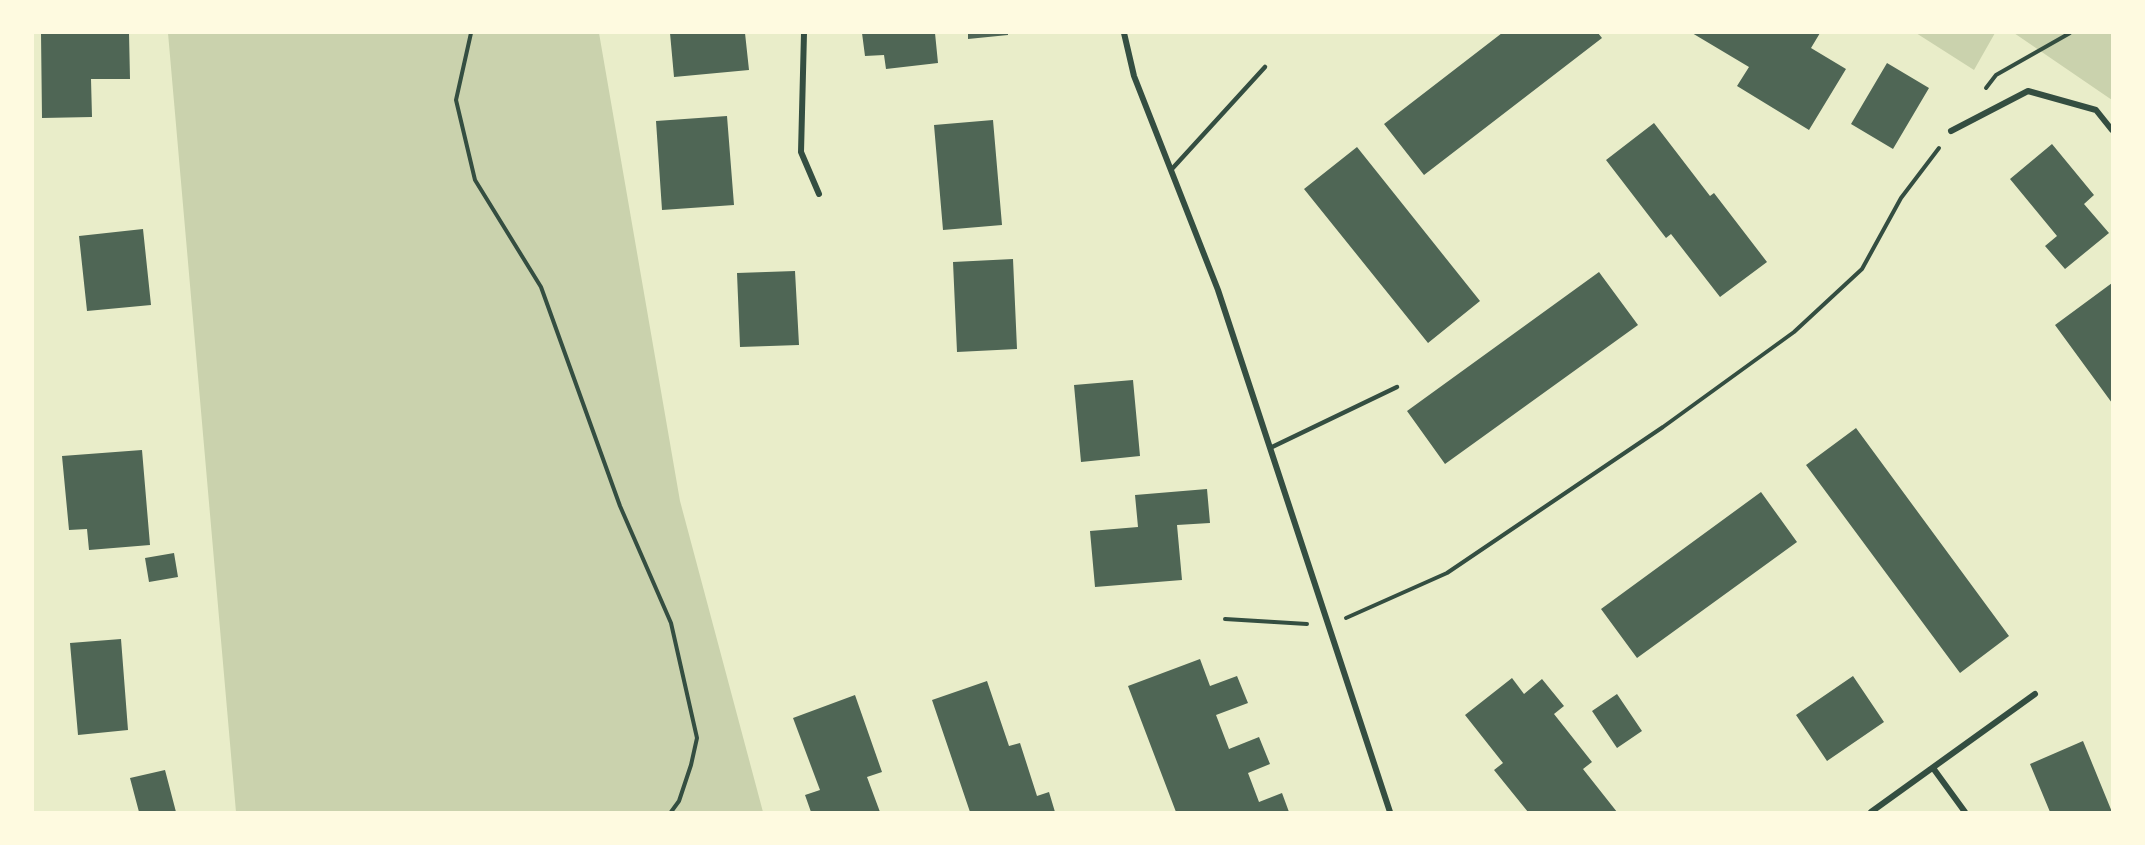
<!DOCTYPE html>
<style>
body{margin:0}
#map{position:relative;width:2145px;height:845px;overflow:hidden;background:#e9edc9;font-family:Roboto,sans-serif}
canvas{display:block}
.frame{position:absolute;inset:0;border:34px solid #fefae0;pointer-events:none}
</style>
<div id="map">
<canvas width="2145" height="845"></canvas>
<div class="frame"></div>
</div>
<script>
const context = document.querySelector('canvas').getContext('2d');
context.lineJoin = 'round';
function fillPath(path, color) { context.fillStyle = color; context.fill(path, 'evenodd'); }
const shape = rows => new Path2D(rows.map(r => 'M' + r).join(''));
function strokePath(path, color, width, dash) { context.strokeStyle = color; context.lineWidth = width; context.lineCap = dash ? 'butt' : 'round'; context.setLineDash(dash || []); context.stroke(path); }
fillPath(shape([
 [168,33,599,33,680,501,763,812,236,812],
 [1916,33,1995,33,1974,70],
 [2014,33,2112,33,2112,100]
]), '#cad2ad');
fillPath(shape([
 [41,33,129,33,130,79,91,79,92,117,42,118],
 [670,33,745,33,749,70,674,77],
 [862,33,935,33,938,63,886,69,884,55,865,56],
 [968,33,1008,33,1008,35,968,39],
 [1502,33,1598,33,1602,38,1424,175,1384,124],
 [1692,33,1820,33,1811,48,1846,69,1809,130,1737,86,1749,67],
 [1887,63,1929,88,1893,149,1851,124],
 [727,116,734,205,662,210,656,121],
 [993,120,1002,225,943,230,934,125],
 [1654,123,1710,196,1714,193,1767,262,1720,297,1671,234,1666,238,1606,160],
 [2052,144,2094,195,2084,204,2109,233,2065,269,2045,246,2057,236,2010,179],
 [1357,147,1480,301,1428,343,1304,189],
 [143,229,151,305,87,311,79,236],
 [1013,259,1017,349,957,352,953,262],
 [795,271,799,345,740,347,737,273],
 [1599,272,1638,325,1445,464,1407,411],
 [2112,283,2112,403,2055,325],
 [1133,380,1140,456,1081,462,1074,385],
 [1856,428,2009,636,1960,673,1806,465],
 [142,450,150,545,89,550,87,529,69,530,62,456],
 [1207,489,1210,523,1177,525,1182,580,1095,587,1090,531,1138,527,1135,495],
 [1761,492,1797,542,1637,658,1601,609],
 [174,553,178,577,149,582,145,558],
 [121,639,128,730,78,735,70,643],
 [1200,659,1210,686,1237,676,1248,703,1216,715,1229,749,1259,737,1270,764,1248,773,1259,802,1282,793,1289,812,1176,812,1128,686],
 [1853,676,1884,722,1827,761,1796,715],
 [1512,678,1524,694,1542,679,1564,706,1554,714,1592,762,1583,769,1617,812,1528,812,1494,770,1503,763,1465,715],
 [987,681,1009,746,1020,743,1037,796,1049,792,1055,812,970,812,932,700],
 [1617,694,1642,731,1617,748,1592,711],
 [855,695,882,772,867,777,880,812,811,812,805,795,820,790,793,718],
 [2083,741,2112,812,2050,812,2030,764],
 [165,770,176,812,139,812,130,778]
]), '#4f6655');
strokePath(shape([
 [471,33,456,100,475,180,541,287,620,506,671,623,697,738,691,765,679,801,671,812],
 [1986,88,1996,75,2070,33],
 [1346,618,1447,573,1663,427,1794,332,1862,269,1901,198,1939,148],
 [1225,619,1307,624]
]), '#344e41', 4);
strokePath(shape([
 [1171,170,1265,67],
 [1270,448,1397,387]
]), '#344e41', 4.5);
strokePath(shape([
 [804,33,801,152,819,194],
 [1124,33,1134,76,1218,290,1390,812],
 [1951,131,2028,91,2096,110,2112,130],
 [1933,768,1965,812],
 [1871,812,2035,694]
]), '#344e41', 6);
</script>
